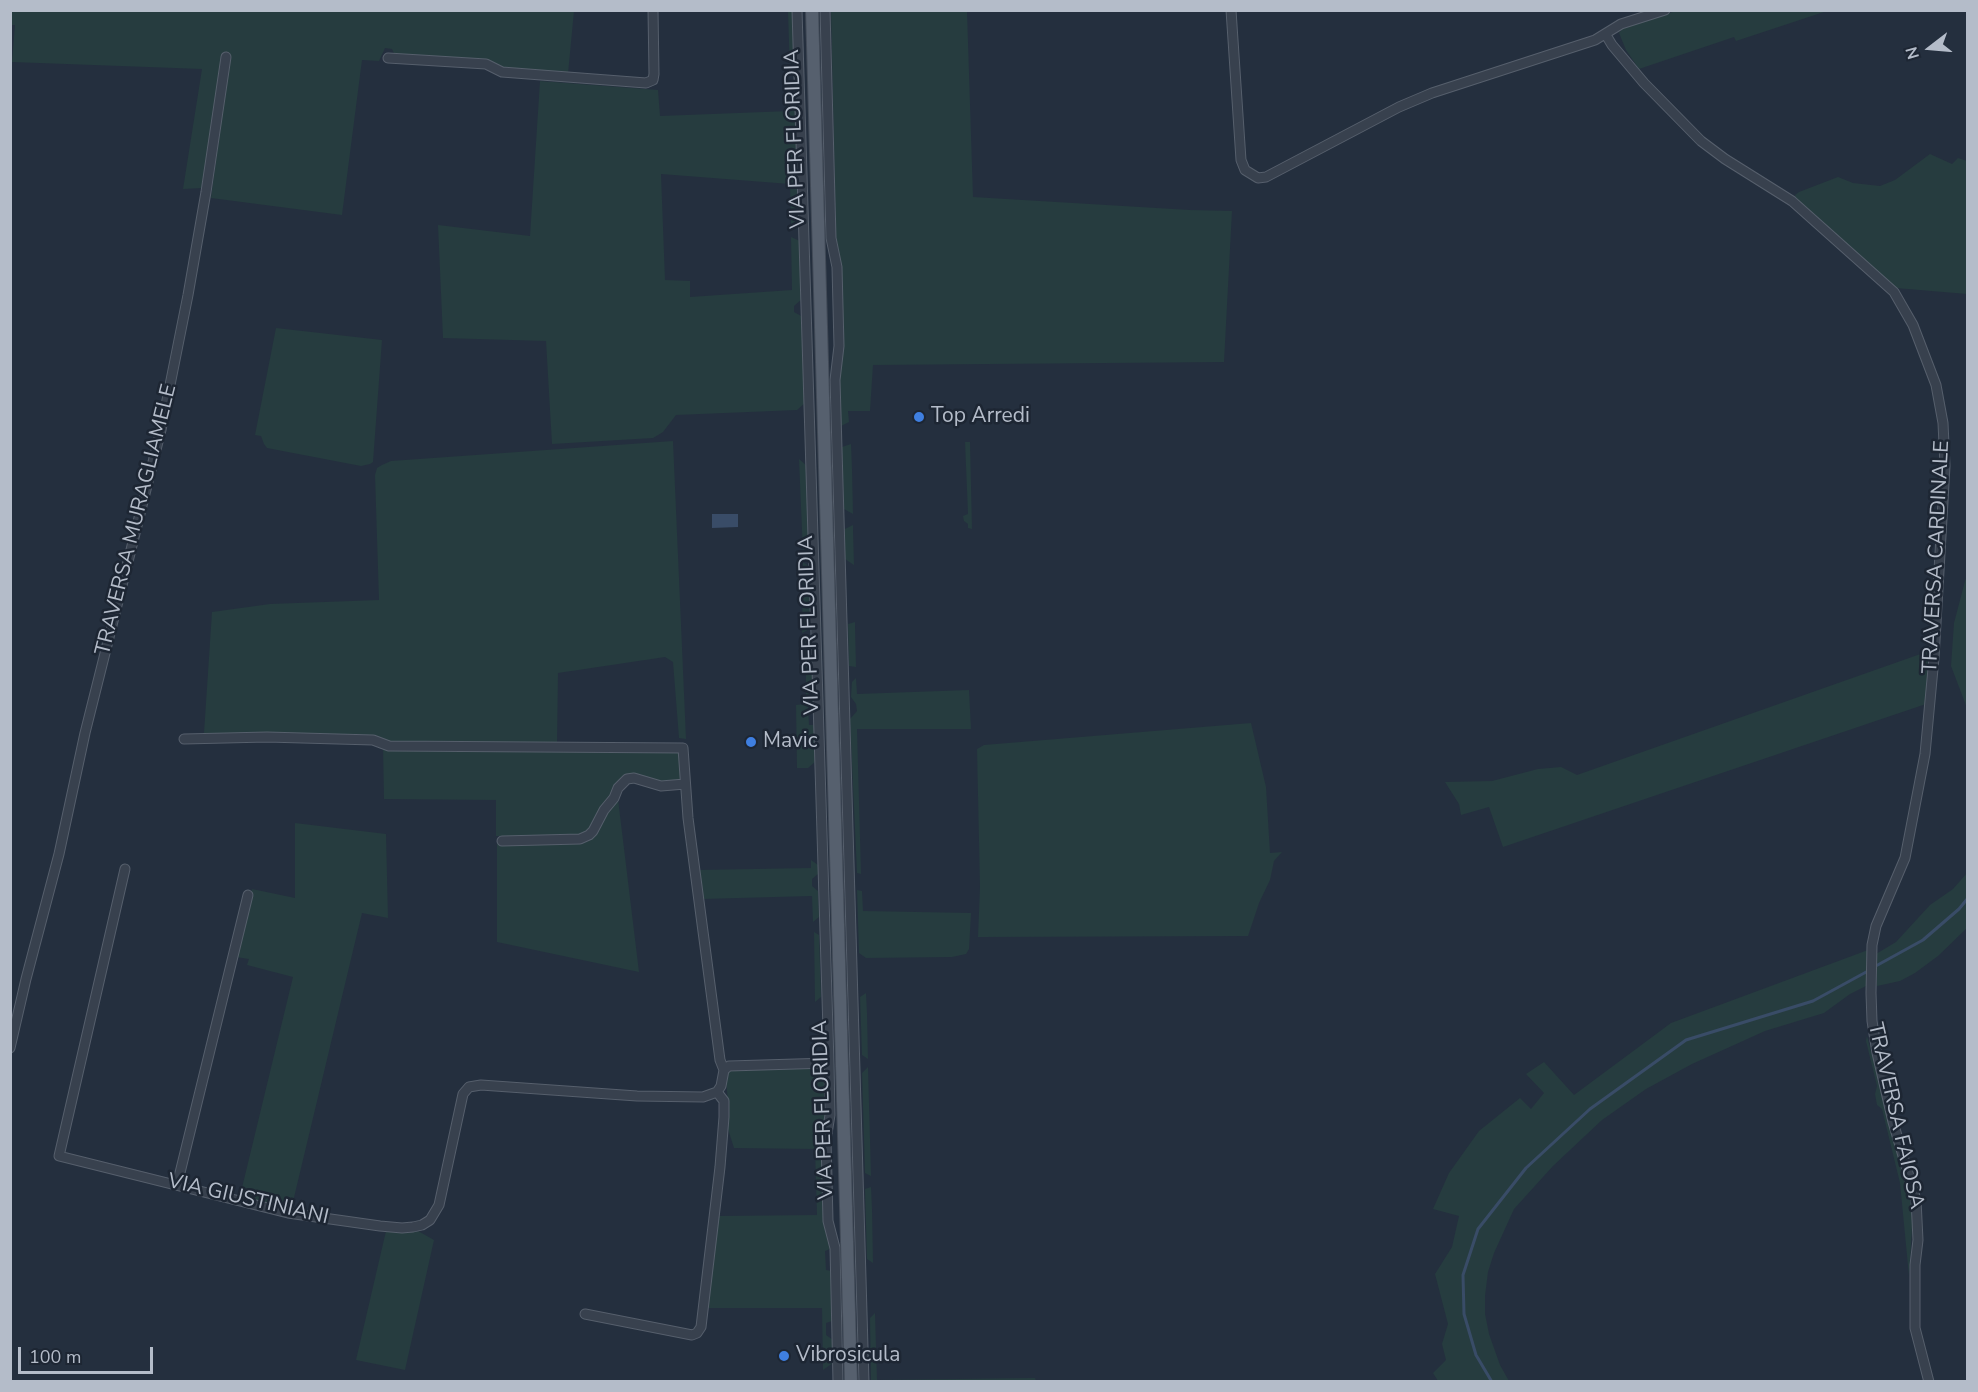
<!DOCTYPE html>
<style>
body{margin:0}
#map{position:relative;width:1978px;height:1392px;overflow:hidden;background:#242f3e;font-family:"Nunito Sans",sans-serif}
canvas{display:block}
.frame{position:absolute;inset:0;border:12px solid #b4bcc9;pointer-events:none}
.north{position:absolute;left:1900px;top:18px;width:60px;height:60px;-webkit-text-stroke:4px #1d2633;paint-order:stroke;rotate:254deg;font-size:16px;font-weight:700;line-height:24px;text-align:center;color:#b4bcc9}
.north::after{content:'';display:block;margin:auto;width:21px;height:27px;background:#b4bcc9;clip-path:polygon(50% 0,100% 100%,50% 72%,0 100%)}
.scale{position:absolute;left:18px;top:1347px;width:135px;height:27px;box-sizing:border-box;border:3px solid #b4bcc9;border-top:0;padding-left:8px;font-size:18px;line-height:21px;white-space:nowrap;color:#b4bcc9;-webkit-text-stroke:4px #1d2633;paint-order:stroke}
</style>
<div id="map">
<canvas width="1978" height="1392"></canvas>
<div class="frame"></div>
<div class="north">N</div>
<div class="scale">100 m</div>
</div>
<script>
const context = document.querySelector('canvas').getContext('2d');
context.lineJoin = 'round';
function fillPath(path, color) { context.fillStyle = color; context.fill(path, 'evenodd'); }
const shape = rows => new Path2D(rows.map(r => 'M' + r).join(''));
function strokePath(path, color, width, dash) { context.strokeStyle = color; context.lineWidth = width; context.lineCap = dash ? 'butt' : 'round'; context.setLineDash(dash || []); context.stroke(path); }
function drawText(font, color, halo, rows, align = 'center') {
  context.font = font + ' "Nunito Sans",sans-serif'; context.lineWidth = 5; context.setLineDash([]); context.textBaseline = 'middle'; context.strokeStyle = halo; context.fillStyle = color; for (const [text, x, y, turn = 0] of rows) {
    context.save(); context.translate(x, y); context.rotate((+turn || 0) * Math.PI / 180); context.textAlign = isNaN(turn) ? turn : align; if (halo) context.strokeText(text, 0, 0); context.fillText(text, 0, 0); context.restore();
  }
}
fillPath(shape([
 [10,11,574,11,568,74,503,70,395,55,392,49,385,48,379,61,362,60,342,215,211,198,230,53,223,52,203,188,183,189,202,69,12,62,15,25,11,25],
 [788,11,793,11,795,72,790,74],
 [831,11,967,11,973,197,1190,210,1232,211,1224,362,873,365,870,411,848,411,849,422,841,426,839,377,844,348,841,263,836,237],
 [1676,11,1827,11,1736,41,1734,37,1639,69,1626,50,1619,33,1624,27],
 [540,81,658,90,660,116,790,111,790,86,796,91,798,166,792,171,792,176,798,182,800,221,791,225,790,184,661,174,665,280,690,281,690,297,792,290,791,237,800,241,802,299,794,306,794,312,803,317,805,403,797,410,676,415,663,432,653,438,552,444,546,341,443,338,438,225,530,236],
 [1930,154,1952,164,1958,158,1967,161,1967,294,1896,288,1796,198,1795,195,1799,192,1838,177,1853,183,1880,186,1895,180],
 [276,328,382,340,373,462,370,464,361,466,267,448,264,444,261,436,255,435],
 [673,441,686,739,679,738,673,662,665,657,558,673,557,745,389,744,269,733,204,733,212,612,270,604,379,600,375,475,377,468,382,465,391,461],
 [965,442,970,442,972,529,968,528,968,524,964,521,963,516,968,514],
 [851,444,852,469,853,514,844,509,842,447],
 [799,459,807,466,810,551,803,554],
 [853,525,853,530,854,565,845,559,845,529],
 [803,562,810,567,812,628,802,633],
 [1967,576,1967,708,1951,666,1954,623,1965,581],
 [855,622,855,626,856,667,849,666,848,624],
 [802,640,812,647,814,703,808,705,809,725,815,725,816,761,808,768,797,768,796,705,806,704,806,657,802,657],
 [1929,651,1926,704,1503,847,1489,807,1461,815,1459,804,1445,782,1492,781,1538,769,1561,767,1577,775],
 [856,678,857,694,969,690,971,729,857,729,861,874,857,873,850,719,857,711,856,704,851,697,852,682],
 [1251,723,1266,787,1270,853,1282,852,1274,861,1270,880,1259,903,1248,936,978,937,980,887,977,749,984,745],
 [383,746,681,749,682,782,661,783,626,776,592,829,577,837,496,836,496,800,384,799],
 [618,799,639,972,497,942,497,844,582,843,589,841,598,833,607,810],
 [295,823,386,834,388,918,362,913,291,1210,240,1196,293,977,247,965,249,959,236,957,252,889,295,898],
 [811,860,818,865,818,874,812,879,812,886,818,891,819,917,813,922,812,896,702,899,698,870,811,868],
 [1967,873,1967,928,1938,956,1915,973,1900,981,1877,986,1876,954,1896,942,1930,905,1953,889],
 [857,890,862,891,863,911,971,913,969,949,966,954,952,957,866,958,859,953],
 [814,932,819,935,821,997,815,1002],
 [1868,950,1866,986,1850,994,1824,1013,1765,1031,1692,1064,1646,1089,1602,1120,1553,1166,1514,1209,1494,1253,1488,1272,1485,1296,1485,1314,1489,1334,1500,1365,1509,1381,1438,1381,1433,1373,1446,1360,1442,1344,1448,1324,1435,1274,1452,1247,1459,1216,1433,1209,1449,1173,1479,1131,1520,1098,1531,1109,1544,1093,1526,1074,1544,1062,1574,1095,1671,1023],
 [866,993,867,1013,868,1059,862,1055,860,997],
 [1867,1036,1913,1212,1909,1276,1900,1183,1882,1109,1877,1105,1875,1094,1877,1086,1866,1041],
 [808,1066,825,1076,826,1115,823,1132,824,1220,830,1249,825,1251,826,1270,831,1271,832,1321,826,1323,826,1335,833,1340,833,1363,823,1370,822,1308,706,1308,717,1216,817,1215,815,1149,734,1148,727,1126,728,1103,726,1079,728,1073,732,1070],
 [868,1067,871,1176,865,1173,862,1073],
 [871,1187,872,1209,873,1263,867,1259,865,1189],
 [386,1231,403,1233,418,1231,434,1240,405,1370,356,1360],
 [875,1313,877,1380,1035,1378,1036,1381,871,1381,870,1318]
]), '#263c3f');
fillPath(shape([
 [712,514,738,514,738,527,712,528]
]), '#394c67');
strokePath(shape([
 [1874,967,1923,940,1959,909,1968,898],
 [1492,1382,1476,1355,1464,1314,1463,1275,1478,1229,1526,1168,1590,1109,1686,1040,1813,1001,1868,971]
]), '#394c67', 3);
const minor = shape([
 [797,10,829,1063,830,1115,826,1140,828,1221,835,1248,838,1382],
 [825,10,831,238,837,267,839,346,835,380,864,1382],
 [1231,10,1241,160,1245,170,1258,178,1266,177,1399,107,1432,93,1595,40,1621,24,1665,10],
 [1606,35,1612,45,1644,83,1701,141,1725,159,1792,201,1894,292,1913,325,1936,385,1943,423,1945,466,1934,658,1925,754,1905,858,1876,926,1872,945,1871,993,1872,1021,1877,1053,1893,1122,1916,1200,1918,1240,1915,1265,1915,1328,1929,1382],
 [388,58,486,64,502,72,646,83,653,80,654,74,653,10],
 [184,739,267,737,373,740,389,746,683,748,688,818,720,1060,724,1070],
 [502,841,580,839,589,835,593,831,604,810,614,798,618,788,627,779,634,778,661,786,685,784],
 [125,869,59,1156,288,1213,380,1226,402,1228,413,1227,422,1225,430,1220,439,1205,463,1094,469,1087,481,1085,637,1096,703,1097,717,1092,721,1086,724,1070,729,1066,829,1063],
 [10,1048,26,979,59,854,85,733,161,430,188,295,206,192,226,57],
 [177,1185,248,895],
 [585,1314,692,1335,697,1333,701,1327,720,1167,724,1117,724,1101,717,1092]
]);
const major = shape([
 [812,10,851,1382]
]);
strokePath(minor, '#565f6c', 11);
strokePath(major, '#414a57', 14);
strokePath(minor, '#38414e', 9);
strokePath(major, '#56606e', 12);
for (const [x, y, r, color] of [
 [919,417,6,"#3f7fe0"],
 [751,742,6,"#3f7fe0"],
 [784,1356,6,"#3f7fe0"]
]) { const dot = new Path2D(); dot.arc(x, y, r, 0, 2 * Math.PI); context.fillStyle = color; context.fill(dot); strokePath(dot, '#1d2633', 2); }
drawText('21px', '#b4bcc9', '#1d2633', [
 ["VIA PER FLORIDIA",796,139,-92],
 ["TRAVERSA MURAGLIAMELE",137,520,-76],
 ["TRAVERSA CARDINALE",1937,557,-87],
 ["VIA PER FLORIDIA",810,625,-92],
 ["VIA PER FLORIDIA",824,1110,-92],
 ["TRAVERSA FAIOSA",1895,1116,77],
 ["VIA GIUSTINIANI",248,1200,13]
]);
drawText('21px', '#b4bcc9', '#1d2633', [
 ["Top Arredi",931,417],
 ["Mavic",763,742],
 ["Vibrosicula",796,1356]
], 'left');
</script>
